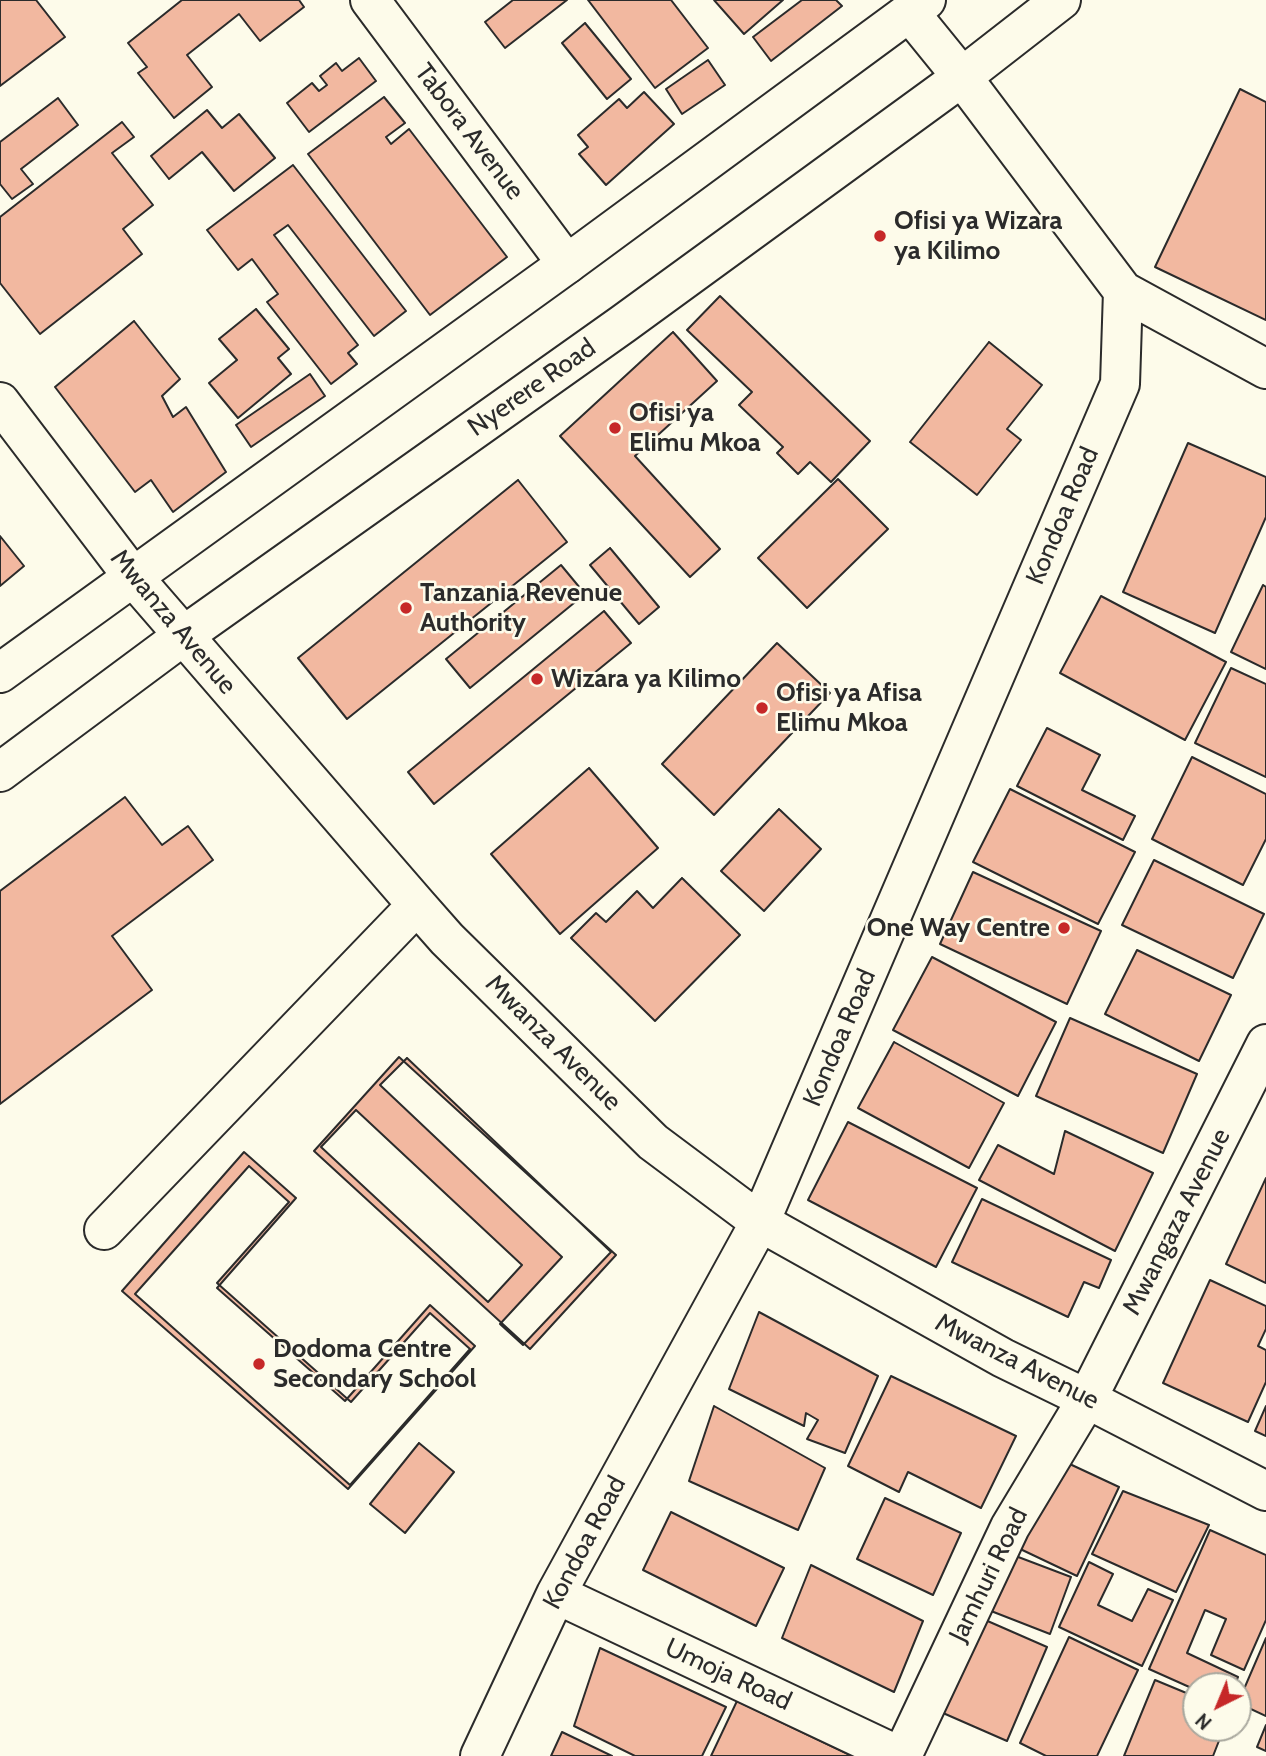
<!DOCTYPE html>
<style>
body{margin:0}
#map{position:relative;width:1266px;height:1756px;overflow:hidden;background:#fdfbea;font-family:Cabin,sans-serif}
canvas{display:block}
.north{position:absolute;left:1182px;top:1672px;width:70px;height:70px;box-sizing:border-box;background:#fdfbea;border:2px solid #a9a89e;border-radius:50%;rotate:223deg;font-size:19px;font-weight:700;line-height:28px;text-align:center;color:#2b2b2b}
.north::after{content:'';display:block;margin:auto;width:24px;height:32px;background:#c62828;clip-path:polygon(50% 0,100% 100%,50% 72%,0 100%)}
</style>
<div id="map">
<canvas width="1266" height="1756"></canvas>
<div class="north">N</div>
</div>
<script>
const context = document.querySelector('canvas').getContext('2d');
context.lineJoin = 'round';
function fillPath(path, color) { context.fillStyle = color; context.fill(path, 'evenodd'); }
const shape = rows => new Path2D(rows.map(r => 'M' + r).join(''));
function strokePath(path, color, width, dash) { context.strokeStyle = color; context.lineWidth = width; context.lineCap = dash ? 'butt' : 'round'; context.setLineDash(dash || []); context.stroke(path); }
function drawText(font, color, halo, rows, align = 'center') {
  context.font = font + ' Cabin,sans-serif'; context.lineWidth = 5; context.setLineDash([]); context.textBaseline = 'middle'; context.strokeStyle = halo; context.fillStyle = color; for (const [text, x, y, turn = 0] of rows) {
    context.save(); context.translate(x, y); context.rotate((+turn || 0) * Math.PI / 180); context.textAlign = isNaN(turn) ? turn : align; if (halo) context.strokeText(text, 0, 0); context.fillText(text, 0, 0); context.restore();
  }
}
const building = shape([
 [0,0,36,0,65,37,0,86,0,0],
 [182,0,299,0,304,7,260,41,239,14,187,55,212,87,174,118,138,73,147,67,128,43,182,0],
 [513,0,567,0,505,48,485,22,513,0],
 [588,0,671,0,708,48,655,88,588,0],
 [714,0,783,0,744,34,714,0],
 [802,0,836,0,842,6,771,61,753,37,802,0],
 [585,23,631,79,607,99,562,43,585,23],
 [359,58,376,81,309,132,287,103,312,83,319,91,327,85,320,76,336,63,342,71,359,58],
 [708,60,725,85,682,114,666,89,708,60],
 [1240,89,1266,102,1266,320,1155,267,1240,89],
 [644,92,674,124,606,185,579,154,588,147,578,135,619,99,627,108,644,92],
 [384,97,405,123,386,137,391,144,409,129,507,257,430,315,308,154,384,97],
 [58,98,78,125,21,169,33,184,12,199,0,184,0,142,58,98],
 [207,110,222,128,239,114,275,158,234,191,202,152,169,179,151,156,207,110],
 [122,122,134,137,112,153,153,205,123,229,142,254,40,334,0,283,0,217,122,122],
 [293,165,406,311,374,336,288,225,274,235,358,345,348,353,357,364,331,384,267,302,278,294,252,259,238,270,207,230,293,165],
 [720,296,870,441,831,482,810,462,798,474,777,453,783,447,739,405,752,392,687,330,720,296],
 [256,309,289,349,278,358,291,374,238,418,209,383,237,360,219,339,256,309],
 [134,321,180,379,162,396,173,417,186,407,226,472,173,512,151,480,135,492,55,387,134,321],
 [673,332,717,381,635,456,720,549,690,577,560,436,673,332],
 [989,342,1042,385,1007,429,1021,440,977,495,910,442,989,342],
 [310,374,325,396,251,447,236,425,310,374],
 [1188,443,1266,477,1266,517,1215,633,1123,592,1188,443],
 [838,479,888,529,807,608,758,558,838,479],
 [518,480,567,542,347,719,298,658,518,480],
 [0,536,24,566,0,586,0,536],
 [610,548,659,607,639,624,590,565,610,548],
 [561,565,585,594,470,688,446,659,561,565],
 [1263,585,1266,587,1266,669,1231,652,1263,585],
 [1101,596,1226,662,1185,740,1060,673,1101,596],
 [604,611,631,643,434,804,408,772,604,611],
 [777,643,830,693,714,815,662,764,777,643],
 [1231,668,1266,684,1266,777,1195,743,1231,668],
 [1047,728,1100,755,1082,790,1135,816,1123,840,1017,786,1047,728],
 [1192,757,1266,794,1266,839,1243,885,1152,839,1192,757],
 [589,768,658,848,560,934,491,854,589,768],
 [1010,789,1135,852,1098,924,973,862,1010,789],
 [125,797,162,845,188,826,213,860,112,936,152,990,0,1104,0,891,125,797],
 [779,809,821,849,764,911,721,871,779,809],
 [1154,860,1264,914,1233,978,1122,925,1154,860],
 [973,872,1101,931,1067,1004,940,944,973,872],
 [682,878,740,935,655,1021,571,938,596,913,606,922,637,891,653,908,682,878],
 [1137,950,1231,995,1199,1061,1105,1014,1137,950],
 [932,957,1056,1022,1018,1096,893,1030,932,957],
 [1070,1018,1197,1074,1163,1153,1036,1096,1070,1018],
 [894,1042,1004,1103,969,1168,858,1108,894,1042],
 [399,1057,616,1255,530,1349,314,1151,399,1057],
 [407,1058,611,1252,523,1345,500,1324,562,1257,380,1085,407,1058],
 [356,1110,522,1265,488,1302,321,1147,356,1110],
 [848,1122,977,1188,936,1267,808,1200,848,1122],
 [1065,1131,1153,1173,1115,1251,979,1180,998,1145,1054,1174,1065,1131],
 [244,1152,296,1198,217,1288,345,1401,430,1305,475,1346,348,1489,122,1291,244,1152],
 [249,1166,289,1202,217,1283,351,1402,430,1313,470,1349,350,1485,135,1294,249,1166],
 [1266,1178,1266,1283,1226,1264,1266,1178],
 [982,1199,1111,1260,1099,1288,1084,1282,1068,1317,952,1262,982,1199],
 [1210,1280,1266,1306,1266,1329,1258,1346,1266,1350,1266,1382,1248,1422,1163,1383,1210,1280],
 [759,1312,878,1376,845,1453,807,1439,818,1420,806,1413,804,1426,729,1389,759,1312],
 [891,1376,1016,1436,981,1508,908,1472,899,1492,848,1466,891,1376],
 [714,1406,825,1468,798,1530,689,1481,714,1406],
 [1266,1406,1266,1436,1255,1431,1266,1406],
 [419,1443,454,1472,405,1533,370,1504,419,1443],
 [1059,1459,1119,1487,1077,1576,1016,1547,1059,1459],
 [1123,1491,1209,1525,1176,1592,1092,1554,1123,1491],
 [885,1498,961,1533,933,1595,857,1559,885,1498],
 [671,1512,784,1568,756,1626,643,1570,671,1512],
 [1210,1530,1266,1555,1266,1620,1244,1670,1211,1655,1226,1619,1205,1610,1187,1653,1238,1677,1234,1686,1196,1686,1196,1690,1149,1669,1210,1530],
 [1013,1555,1071,1577,1050,1634,991,1611,1013,1555],
 [1089,1562,1113,1574,1098,1605,1132,1621,1148,1589,1173,1600,1142,1666,1059,1627,1089,1562],
 [811,1565,923,1621,894,1692,782,1638,811,1565],
 [983,1619,1047,1647,1007,1741,943,1713,983,1619],
 [1069,1637,1138,1670,1097,1756,1046,1756,1020,1743,1069,1637],
 [1266,1638,1266,1716,1238,1703,1266,1638],
 [600,1648,726,1707,702,1756,635,1756,574,1726,600,1648],
 [1155,1680,1196,1697,1196,1728,1224,1728,1213,1756,1124,1756,1155,1680],
 [737,1701,852,1756,711,1756,737,1701],
 [1266,1725,1266,1751,1257,1747,1266,1725],
 [562,1732,612,1756,551,1756,562,1732]
]);
fillPath(building, '#f2b8a0');
strokePath(building, '#2b2b2b', 2);
const street = shape([
 [370,0,567,264],
 [910,13,962,77,1123,291,1266,369],
 [0,402,133,577,417,905,447,939,653,1142,760,1222,1003,1358,1087,1399,1266,1491],
 [104,1230,417,905],
 [556,1594,899,1756],
 [480,1756,556,1594,760,1222,1120,384,1123,291],
 [902,1756,1010,1527,1087,1399,1266,1044]
]);
const highway = shape([
 [0,673,567,264,926,0],
 [0,772,183,636,623,324,962,77,1061,0]
]);
strokePath(street, '#2b2b2b', 42);
strokePath(highway, '#2b2b2b', 42);
strokePath(street, '#fdfbea', 38);
strokePath(highway, '#fdfbea', 38);
for (const [x, y, r, color] of [
 [880,236,7,"#c62828"],
 [615,428,7,"#c62828"],
 [406,608,7,"#c62828"],
 [537,679,7,"#c62828"],
 [762,708,7,"#c62828"],
 [1064,928,7,"#c62828"],
 [259,1364,7,"#c62828"]
]) { const dot = new Path2D(); dot.arc(x, y, r, 0, 2 * Math.PI); context.fillStyle = color; context.fill(dot); strokePath(dot, '#fdfbea', 2.5); }
drawText('26px', '#2b2b2b', '#fdfbea', [
 ["Tabora Avenue",469,132,53],
 ["Nyerere Road",532,388,-35],
 ["Kondoa Road",1063,516,-67],
 ["Mwanza Avenue",173,622,50],
 ["Kondoa Road",840,1038,-67],
 ["Mwanza Avenue",553,1043,45],
 ["Mwangaza Avenue",1177,1222,-63],
 ["Mwanza Avenue",1017,1362,27],
 ["Kondoa Road",585,1543,-62],
 ["Jamhuri Road",989,1575,-64],
 ["Umoja Road",728,1675,25]
]);
drawText('bold 26px', '#2b2b2b', '#fdfbea', [
 ["Ofisi ya Wizara",894,221],
 ["ya Kilimo",894,251],
 ["Ofisi ya",629,413],
 ["Elimu Mkoa",629,443],
 ["Tanzania Revenue",420,593],
 ["Authority",420,623],
 ["Wizara ya Kilimo",551,679],
 ["Ofisi ya Afisa",776,693],
 ["Elimu Mkoa",776,723],
 ["One Way Centre",1050,928,"right"],
 ["Dodoma Centre",273,1349],
 ["Secondary School",273,1379]
], 'left');
</script>
